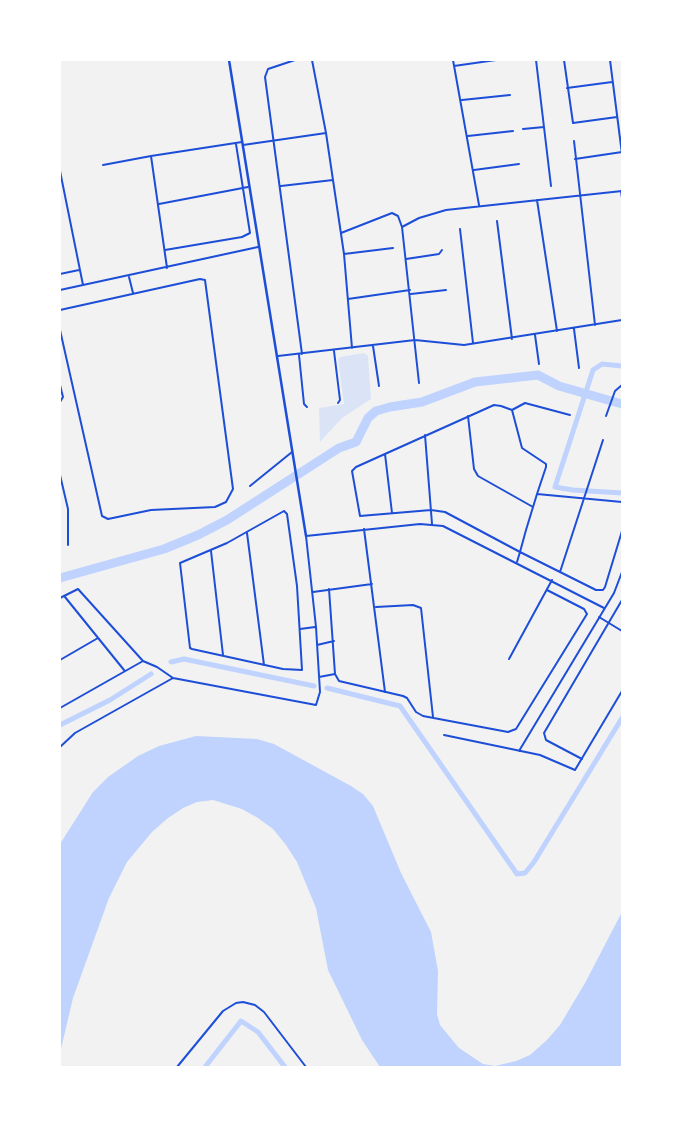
<!DOCTYPE html>
<style>
body{margin:0}
#map{position:relative;width:682px;height:1127px;overflow:hidden;background:#f2f2f2;font-family:"Noto Sans",sans-serif}
canvas{display:block}
.frame{position:absolute;inset:0;border:61px solid #fff;pointer-events:none}
</style>
<div id="map">
<canvas width="682" height="1127"></canvas>
<div class="frame"></div>
</div>
<script>
const context = document.querySelector('canvas').getContext('2d');
context.lineJoin = 'round';
function fillPath(path, color) { context.fillStyle = color; context.fill(path, 'evenodd'); }
const shape = rows => new Path2D(rows.map(r => 'M' + r).join(''));
function strokePath(path, color, width, dash) { context.strokeStyle = color; context.lineWidth = width; context.lineCap = dash ? 'butt' : 'round'; context.setLineDash(dash || []); context.stroke(path); }
fillPath(shape([
 [364,353,368,356,371,399,342,418,320,442,319,408,344,404,338,359,340,357]
]), '#dbe4f7');
fillPath(shape([
 [196,736,257,739,274,744,351,786,363,794,373,806,401,873,431,932,438,971,437,1014,440,1025,459,1048,483,1064,495,1066,516,1061,530,1055,547,1040,560,1025,585,983,622,912,622,1067,380,1067,362,1040,328,970,316,908,297,862,286,845,273,829,258,818,242,809,213,800,197,802,183,808,168,818,152,832,127,862,109,898,96,934,73,998,60,1053,60,844,93,792,108,777,138,756,159,746]
]), '#bfd3fe');
strokePath(shape([
 [622,366,602,364,593,370,555,487,573,490,622,493],
 [171,662,184,659,314,686],
 [327,688,400,706,517,874,525,873,534,862,622,718],
 [60,725,110,700,151,674],
 [205,1067,241,1021,258,1032,285,1067]
]), '#bfd3fe', 5);
strokePath(shape([
 [60,578,164,549,198,535,227,520,339,448,356,442,368,418,376,411,390,407,422,402,475,382,538,375,559,386,622,404]
]), '#bfd3fe', 9);
strokePath(shape([
 [295,60,268,69,265,77,302,354],
 [312,60,326,133,344,254,352,348],
 [453,60,479,205],
 [536,60,551,186],
 [564,60,573,123,617,117],
 [610,60,622,154],
 [454,66,496,60],
 [567,88,612,82],
 [462,100,510,95],
 [523,129,544,127],
 [468,136,513,131],
 [574,141,595,325],
 [243,145,326,133],
 [575,159,622,152],
 [103,165,151,156],
 [474,170,519,164],
 [60,171,83,285],
 [281,186,333,180],
 [621,191,622,198],
 [537,200,557,331],
 [159,204,248,187],
 [497,221,512,339],
 [460,229,473,343],
 [341,233,392,213,398,216,402,227],
 [165,250,242,237,250,233,236,144],
 [344,254,393,248],
 [406,259,439,254,442,250],
 [167,268,151,156,242,142],
 [60,274,79,270],
 [129,277,133,293],
 [60,290,258,247],
 [411,294,446,290],
 [348,299,410,290],
 [60,310,200,279,205,280,233,489,226,502,215,507,151,510,108,519,102,516,60,330],
 [574,329,579,368],
 [535,335,539,364],
 [373,346,379,386],
 [334,351,340,400,338,403],
 [299,355,304,404,307,407],
 [278,356,415,340,464,345,622,320],
 [419,383,402,227,419,218,446,210,622,191],
 [60,385,63,397,60,402],
 [512,410,525,403,570,415],
 [468,416,474,469,478,476,533,507],
 [606,416,615,391,622,385],
 [425,435,432,524],
 [385,454,392,513],
 [60,475,68,509,68,545],
 [250,486,292,452],
 [537,494,622,502],
 [284,511,287,514,297,586,302,670,283,669,192,649,190,648,180,563,227,543,284,511],
 [364,529,385,692],
 [247,533,264,665],
 [211,551,223,655],
 [517,562,520,552,526,530,537,494,546,467,546,464,522,448,512,410,501,406,494,405,356,467,352,471,360,516,431,510,445,512,520,552,596,590,603,590,605,587,622,531],
 [560,572,603,440],
 [329,589,335,674,339,681,403,696,407,698,416,712,423,716,508,732,516,729,587,614,584,609,547,590],
 [313,592,372,584],
 [65,597,124,670],
 [60,598,78,589,143,661,157,667,173,678],
 [376,607,413,605,421,608,433,717],
 [599,617,622,631],
 [300,629,315,627],
 [317,645,334,641],
 [509,659,552,580],
 [60,660,98,638],
 [319,677,335,674],
 [60,708,143,661],
 [444,735,540,755,575,770,622,691],
 [60,747,75,733,173,678,316,705,320,692,316,627,306,536,420,524,443,526,604,608],
 [519,751,614,593,622,572],
 [582,759,546,740,544,733,622,600],
 [177,1067,223,1011,236,1003,243,1002,255,1005,264,1012,306,1067]
]), '#1d4ed8', 2);
strokePath(shape([
 [229,60,306,536]
]), '#1d4ed8', 2.5);
</script>
